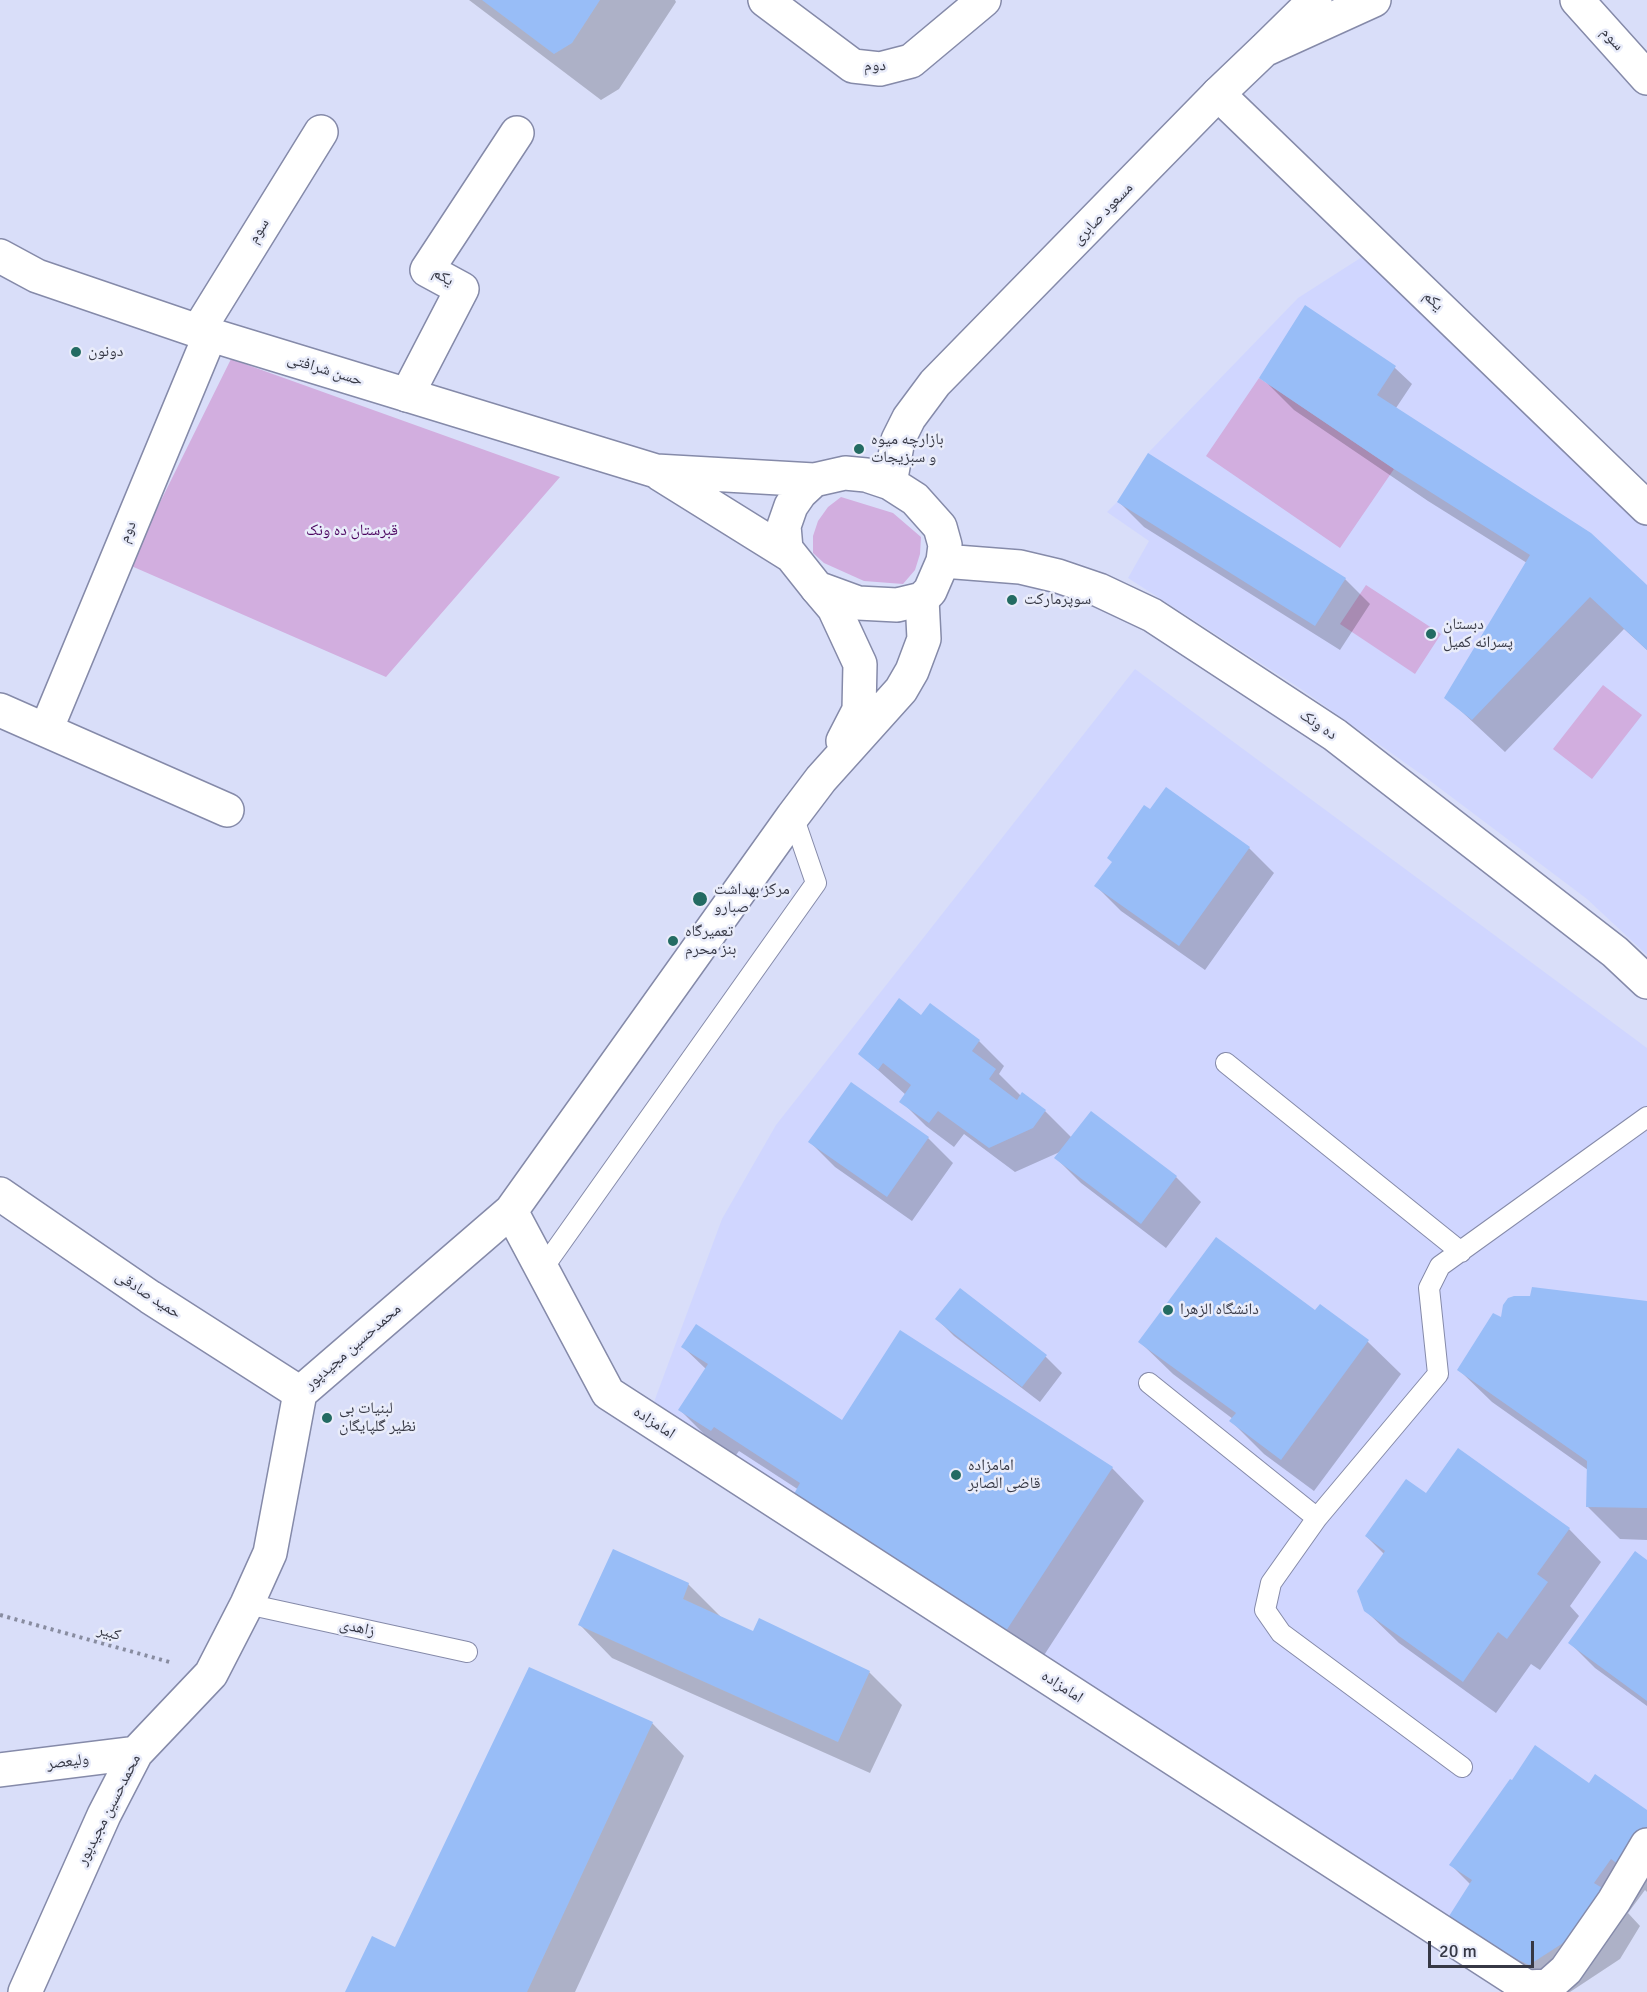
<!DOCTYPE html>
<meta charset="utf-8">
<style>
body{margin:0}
#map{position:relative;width:1647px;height:1992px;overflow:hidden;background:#d9def9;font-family:Signika,sans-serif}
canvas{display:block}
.scale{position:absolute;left:1428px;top:1941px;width:106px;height:27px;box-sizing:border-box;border:3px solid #363845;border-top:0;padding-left:8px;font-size:18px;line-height:21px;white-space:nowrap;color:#363845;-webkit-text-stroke:4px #e9ecfa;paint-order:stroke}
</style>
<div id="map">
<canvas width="1647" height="1992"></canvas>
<div class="scale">20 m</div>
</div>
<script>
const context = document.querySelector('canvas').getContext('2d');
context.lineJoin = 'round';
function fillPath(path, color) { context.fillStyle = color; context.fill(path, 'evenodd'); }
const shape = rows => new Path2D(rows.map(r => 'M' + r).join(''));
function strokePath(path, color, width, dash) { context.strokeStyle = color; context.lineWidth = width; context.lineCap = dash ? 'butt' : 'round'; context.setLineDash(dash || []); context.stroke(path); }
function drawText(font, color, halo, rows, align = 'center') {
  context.font = font + ' Signika,"Noto Naskh Arabic",sans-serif'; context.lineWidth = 5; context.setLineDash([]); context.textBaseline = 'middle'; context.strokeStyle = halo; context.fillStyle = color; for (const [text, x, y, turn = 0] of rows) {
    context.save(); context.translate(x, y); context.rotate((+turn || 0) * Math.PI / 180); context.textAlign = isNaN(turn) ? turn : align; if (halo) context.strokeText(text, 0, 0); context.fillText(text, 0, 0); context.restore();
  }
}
fillPath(shape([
 [1362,257,1647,524,1647,955,1587,899,1425,777,1301,689,1128,578,1149,541,1107,512,1117,502,1148,453,1298,298],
 [1135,669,1647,1048,1647,1827,1588,1927,1529,1965,1444,1924,1302,1840,654,1402,722,1219,776,1125]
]), '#d0d6ff');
fillPath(shape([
 [231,359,560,477,386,677,129,565],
 [1259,378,1394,469,1340,548,1206,456],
 [841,497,893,513,921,537,920,554,915,570,903,584,864,581,824,563,813,553,813,536,818,521,828,507],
 [1366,585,1441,634,1415,674,1340,624],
 [1603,685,1642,715,1592,779,1553,749]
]), '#d2aedf');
fillPath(shape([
 [469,0,675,0,676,2,619,89,601,100],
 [1306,307,1395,368,1412,384,1396,408,1647,587,1647,650,1624,629,1505,752,1446,697,1527,563,1428,501,1294,410,1261,377],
 [1119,502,1345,579,1370,604,1340,650,1144,527],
 [1249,848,1274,873,1205,970,1121,911,1096,886],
 [931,1005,979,1041,1004,1066,999,1074,1021,1096,1023,1094,1045,1111,1072,1138,1091,1113,1176,1177,1201,1202,1166,1248,1081,1183,1056,1158,1062,1151,1015,1172,964,1134,954,1147,926,1126,901,1101,906,1095,860,1054,922,1017],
 [851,1084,928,1138,953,1163,912,1221,835,1167,810,1142],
 [960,1290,1046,1357,1062,1373,1040,1402,954,1336,937,1319],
 [1647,1302,1647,1540,1620,1539,1587,1506,1588,1470,1492,1402,1459,1370,1502,1320],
 [1320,1306,1368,1342,1401,1374,1314,1491,1264,1454,1231,1421,1233,1419,1173,1374,1140,1342,1316,1312],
 [683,1347,842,1423,1112,1468,1144,1501,1039,1663,799,1490,739,1451,736,1455,705,1435,680,1410,707,1370],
 [1426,1495,1569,1529,1601,1562,1570,1606,1579,1616,1540,1670,1531,1664,1496,1713,1399,1643,1365,1610,1384,1554,1366,1536],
 [1647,1561,1647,1706,1595,1668,1570,1643],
 [688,1584,721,1617,754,1633,869,1672,902,1705,870,1773,612,1658,580,1625],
 [652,1723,684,1756,575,1992,347,1992],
 [1589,1785,1647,1812,1647,1892,1645,1890,1628,1913,1640,1926,1620,1959,1570,1992,1552,1992,1478,1956,1471,1885,1451,1865]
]), '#0003');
fillPath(shape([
 [482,0,600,0,572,43,554,54],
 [1305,305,1396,366,1377,395,1591,533,1647,585,1647,650,1590,597,1472,720,1444,698,1530,555,1394,469,1259,378],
 [1148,453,1346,578,1315,626,1117,502],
 [1166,787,1250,847,1179,946,1094,886,1112,862,1107,858,1144,805,1150,809],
 [899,998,921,1015,930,1003,980,1040,972,1051,996,1069,989,1079,1017,1100,1022,1092,1046,1110,1033,1128,989,1148,938,1111,929,1123,899,1102,911,1085,883,1063,878,1070,858,1054],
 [851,1082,929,1137,887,1197,808,1142],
 [1091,1111,1177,1176,1141,1224,1054,1158],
 [1216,1237,1315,1310,1320,1304,1369,1340,1281,1460,1229,1421,1236,1413,1138,1342],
 [1532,1287,1647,1301,1647,1508,1586,1507,1587,1461,1457,1370,1493,1313,1501,1317,1503,1305,1508,1298,1514,1296,1530,1296],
 [960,1288,1047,1355,1022,1387,935,1319],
 [696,1324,842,1420,900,1330,1113,1467,1006,1631,794,1494,800,1483,714,1427,711,1431,678,1410,708,1364,681,1347],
 [1458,1448,1570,1528,1537,1574,1548,1582,1507,1639,1498,1632,1463,1682,1364,1611,1357,1591,1385,1551,1365,1536,1406,1479,1426,1493],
 [613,1549,689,1583,683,1599,753,1631,759,1618,870,1671,838,1742,578,1625],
 [1635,1551,1647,1560,1647,1701,1568,1643],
 [529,1667,653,1722,527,1992,345,1992,372,1936,395,1947],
 [1535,1745,1589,1783,1595,1774,1647,1810,1647,1827,1623,1868,1611,1859,1594,1883,1609,1892,1588,1927,1529,1965,1444,1924,1472,1880,1449,1865,1510,1779,1512,1780]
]), '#98bdf7');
const service = shape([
 [1226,1063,1461,1252],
 [543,1268,816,883,793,816],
 [1149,1383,1317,1518],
 [247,1604,467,1652],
 [1462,1767,1281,1633,1265,1610,1271,1583,1317,1518,1438,1374,1429,1288,1440,1266,1647,1117]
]);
const minor = shape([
 [765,0,853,66,880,69,911,61,984,0],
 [1577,0,1647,78],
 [1267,47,1315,0],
 [1218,94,1647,508],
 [198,331,321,132],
 [407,395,462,289,427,270,517,133],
 [817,588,834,608,860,664,859,710,843,741],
 [0,710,227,810],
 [46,730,210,335],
 [0,1194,150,1297,300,1393],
 [511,1211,608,1393,1527,1987,1548,1986,1566,1970,1614,1901,1647,1845],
 [0,1770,136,1753],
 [25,1992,104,1815,136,1753,211,1674,247,1604,270,1553,300,1393,511,1211,793,816,821,779,901,690,912,671,924,639,922,599]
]);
const tertiary = shape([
 [0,256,37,276,198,331,656,471,814,480],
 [845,473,866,475,890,483,915,499,940,527,945,545,943,561,930,591,922,599,897,605,858,603,817,588,786,549,784,526,791,506,800,493,814,480,845,473],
 [660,474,790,555],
 [890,483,898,440,909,418,935,383,1218,94,1264,50,1374,0],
 [943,561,1020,567,1058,576,1099,590,1152,615,1335,735,1615,952,1647,982]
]);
strokePath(service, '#858aa9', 22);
strokePath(minor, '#858aa9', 36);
strokePath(tertiary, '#858aa9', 36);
strokePath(shape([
 [0,1615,173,1663]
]), '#888ca0', 4, [3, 4.5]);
strokePath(service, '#fff', 20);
strokePath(minor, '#fff', 33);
strokePath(tertiary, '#fff', 33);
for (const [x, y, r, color] of [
 [76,352,6,"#236b62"],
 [859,449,6,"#236b62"],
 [1012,600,6,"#236b62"],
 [1431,634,6,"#236b62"],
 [700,899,8,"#236b62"],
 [673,941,6,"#236b62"],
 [1168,1310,6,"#236b62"],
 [327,1418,6,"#236b62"],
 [956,1475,6,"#236b62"]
]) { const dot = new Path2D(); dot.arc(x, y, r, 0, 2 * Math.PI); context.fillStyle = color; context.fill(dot); strokePath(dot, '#e9ecfa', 2); }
drawText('16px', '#363845', '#e9ecfa', [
 ["سوم",1612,39,48],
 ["دوم",875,66,-1],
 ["مسعود صابری",1103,214,-46],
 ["سوم",259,231,-58],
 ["یکم",443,277,32],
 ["یکم",1433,301,44],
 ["حسن شرافتی",325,370,17],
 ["دوم",128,532,-67],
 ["ده ونک",1318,725,34],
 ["حمید صادقی",148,1295,33],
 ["محمدحسین مجیدپور",353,1347,-41],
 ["امامزاده",654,1423,33],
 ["زاهدی",357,1628,12],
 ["کبیر",109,1633,16],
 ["امامزاده",1062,1687,33],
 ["ولیعصر",68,1762,-7],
 ["محمدحسین مجیدپور",109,1810,-63]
]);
drawText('16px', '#363845', '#e9ecfa', [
 ["دونون",88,352],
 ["بازارچه میوه",871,440],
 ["و سبزیجات",871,458],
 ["سوپرمارکت",1024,600],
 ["دبستان",1443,625],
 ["پسرانه كميل",1443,643],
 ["مرکز بهداشت",714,890],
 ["صبارو",714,908],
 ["تعمیرگاه",685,932],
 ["بنز محرم",685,950],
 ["دانشگاه الزهرا",1180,1310],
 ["لبنیات بی",339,1409],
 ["نظیر گلپایگان",339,1427],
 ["امامزاده",968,1466],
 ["قاضی الصابر",968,1484]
], 'left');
drawText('16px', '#4b045f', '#e9ecfa', [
 ["قبرستان ده ونک",352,531]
]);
</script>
